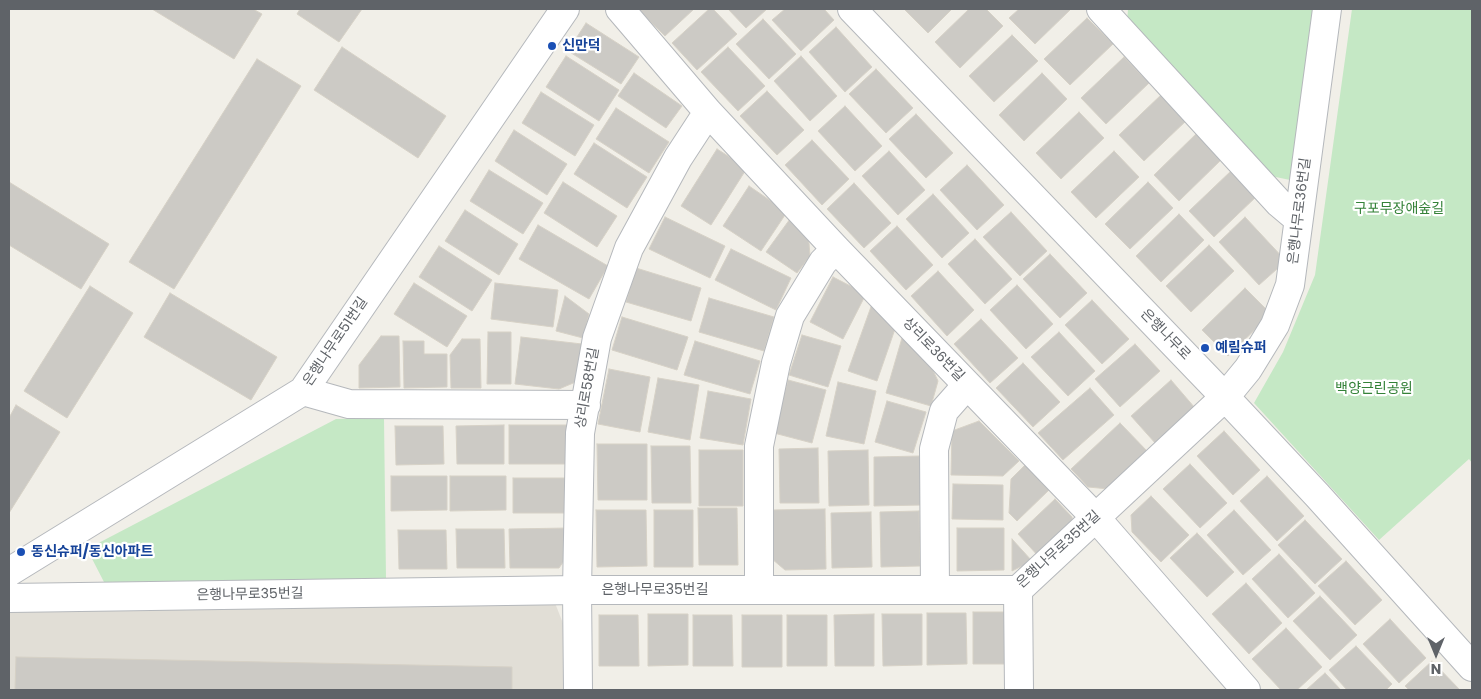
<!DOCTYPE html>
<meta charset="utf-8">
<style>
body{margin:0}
#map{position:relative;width:1481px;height:699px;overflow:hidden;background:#f1efe8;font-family:Poppins,sans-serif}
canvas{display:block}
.frame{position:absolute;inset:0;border:10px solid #5f6368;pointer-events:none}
.north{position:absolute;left:1411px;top:629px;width:50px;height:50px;-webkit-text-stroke:4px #fff;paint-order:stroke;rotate:180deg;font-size:14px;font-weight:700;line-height:20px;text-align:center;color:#5f6368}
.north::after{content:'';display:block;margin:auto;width:18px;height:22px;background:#5f6368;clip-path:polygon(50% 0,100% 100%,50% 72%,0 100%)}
</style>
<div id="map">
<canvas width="1481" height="699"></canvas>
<div class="frame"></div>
<div class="north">N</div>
</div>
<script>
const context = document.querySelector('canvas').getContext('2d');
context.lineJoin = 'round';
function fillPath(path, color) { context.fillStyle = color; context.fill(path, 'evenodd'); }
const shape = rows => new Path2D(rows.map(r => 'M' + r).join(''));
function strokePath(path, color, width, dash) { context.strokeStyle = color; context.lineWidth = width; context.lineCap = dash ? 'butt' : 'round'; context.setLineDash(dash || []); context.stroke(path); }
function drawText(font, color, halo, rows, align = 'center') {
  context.font = font + ' Poppins,"Noto Sans KR",sans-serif'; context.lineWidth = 4.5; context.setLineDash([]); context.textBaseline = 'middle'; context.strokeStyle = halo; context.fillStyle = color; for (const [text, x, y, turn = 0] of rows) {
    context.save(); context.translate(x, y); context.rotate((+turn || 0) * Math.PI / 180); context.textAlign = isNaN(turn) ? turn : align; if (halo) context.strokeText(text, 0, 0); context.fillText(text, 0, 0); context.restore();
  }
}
fillPath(shape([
 [555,603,566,631,565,690,9,690,9,612]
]), '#e1ded6');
fillPath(shape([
 [1128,9,1316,9,1290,180,1271,176,1127,23],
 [1352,9,1472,9,1472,463,1469,459,1379,540,1254,403,1283,352,1315,275],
 [384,418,386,579,104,582,87,549,336,419]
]), '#c5e8c5');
const building = shape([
 [152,9,253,9,262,14,234,59,152,9],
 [300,9,362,9,339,42,297,14,300,9],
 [638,9,694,9,665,36,638,9],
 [709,9,713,9,737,34,697,70,672,43,709,9],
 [728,9,767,9,746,28,728,9],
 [785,9,824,9,834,20,801,51,772,20,785,9],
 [904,9,952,9,928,33,904,9],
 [969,9,986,9,1003,26,960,68,935,42,969,9],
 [1019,9,1071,9,1035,44,1009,18,1019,9],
 [1087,18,1113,44,1070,85,1044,59,1087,18],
 [763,19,796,54,769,79,736,44,763,19],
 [586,23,639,57,621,84,568,51,586,23],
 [836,27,872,67,845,92,809,52,836,27],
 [1012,35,1038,61,994,102,969,76,1012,35],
 [342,47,446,116,418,158,314,90,342,47],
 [728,47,765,86,738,111,701,72,728,47],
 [566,56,619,90,599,121,546,87,566,56],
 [801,56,837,96,810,121,774,81,801,56],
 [1124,57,1149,83,1106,124,1081,98,1124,57],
 [257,59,301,86,174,289,129,262,257,59],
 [876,69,913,108,886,133,849,94,876,69],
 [634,73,682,106,666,128,618,96,634,73],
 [1042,73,1067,99,1024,141,999,115,1042,73],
 [767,91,804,130,777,155,740,116,767,91],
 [541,92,594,125,575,156,522,123,541,92],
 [1162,94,1187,120,1144,161,1119,135,1162,94],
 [845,106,882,146,855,171,818,131,845,106],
 [616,108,669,142,649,173,596,139,616,108],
 [1079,112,1104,138,1061,179,1036,153,1079,112],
 [916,114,953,153,926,178,889,139,916,114],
 [514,130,567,164,547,195,495,161,514,130],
 [1197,133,1222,159,1179,201,1154,175,1197,133],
 [812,140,849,179,822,205,785,165,812,140],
 [594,143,647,177,627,208,574,174,594,143],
 [717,149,747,168,711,225,681,206,717,149],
 [889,151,925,190,898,215,862,176,889,151],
 [1114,151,1139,177,1096,218,1071,192,1114,151],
 [967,165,1004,205,977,230,940,190,967,165],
 [489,170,543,203,523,234,470,201,489,170],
 [1232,170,1257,196,1214,237,1189,211,1232,170],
 [9,182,109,244,81,289,9,245,9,182],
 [563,182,617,216,597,247,544,213,563,182],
 [1148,182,1173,208,1130,249,1105,224,1148,182],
 [854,183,891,223,864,248,827,209,854,183],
 [749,186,787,212,761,251,723,226,749,186],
 [933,194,969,233,942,258,906,219,933,194],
 [465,210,518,244,499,275,445,241,465,210],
 [1011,212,1047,251,1020,276,983,237,1011,212],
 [1179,214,1204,240,1161,282,1136,256,1179,214],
 [665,217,725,246,710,278,649,249,665,217],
 [1245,217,1286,261,1259,285,1219,242,1245,217],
 [790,219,805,230,809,243,810,256,797,273,766,252,790,219],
 [538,225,608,266,589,299,519,259,538,225],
 [897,226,933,265,906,290,870,251,897,226],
 [975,239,1012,279,985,304,948,264,975,239],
 [1209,245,1234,271,1191,312,1166,286,1209,245],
 [439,246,492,280,472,311,419,277,439,246],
 [731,249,791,278,776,310,715,280,731,249],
 [1050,254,1087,293,1060,318,1023,279,1050,254],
 [636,268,701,288,691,321,626,302,636,268],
 [938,271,974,310,947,336,911,296,938,271],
 [833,277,866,294,843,339,810,322,833,277],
 [414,283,467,316,447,347,394,314,414,283],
 [495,283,558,290,553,327,491,319,495,283],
 [1017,285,1053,324,1026,349,990,310,1017,285],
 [90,286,133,313,67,418,24,391,90,286],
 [1245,288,1271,314,1228,356,1202,330,1245,288],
 [170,293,277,357,251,400,144,337,170,293],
 [565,296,589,314,583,338,556,331,565,296],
 [709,298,774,317,764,351,699,332,709,298],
 [1092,300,1129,339,1102,364,1065,325,1092,300],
 [872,304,895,329,877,381,848,371,872,304],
 [622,317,688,337,677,370,612,350,622,317],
 [981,319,1018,358,990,383,954,344,981,319],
 [488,332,511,332,511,384,487,384,488,332],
 [1059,332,1095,371,1068,396,1031,357,1059,332],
 [802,335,841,346,828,387,789,375,802,335],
 [381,336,399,336,400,387,359,388,359,365,381,336],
 [521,337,582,344,578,381,559,389,515,384,521,337],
 [902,338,930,364,938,381,931,406,886,393,902,338],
 [462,339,480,339,481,388,451,388,450,355,462,339],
 [403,341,424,341,424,354,447,354,447,387,404,388,403,341],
 [695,341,760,361,750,394,684,375,695,341],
 [1135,344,1160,371,1120,407,1095,379,1135,344],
 [1023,363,1060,402,1033,427,996,388,1023,363],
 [609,369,650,377,640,432,598,424,609,369],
 [658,378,699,385,690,440,648,432,658,378],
 [788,380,826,390,812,443,774,433,788,380],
 [1171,380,1195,408,1156,444,1131,416,1171,380],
 [838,382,876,391,864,444,826,436,838,382],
 [1090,388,1114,415,1063,460,1038,433,1090,388],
 [708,391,751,399,743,445,700,438,708,391],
 [887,401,926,412,913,453,875,442,887,401],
 [16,405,60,432,9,513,9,418,16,405],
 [979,421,1019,461,1003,476,951,475,952,431,979,421],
 [1120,423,1148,452,1109,489,1088,487,1071,469,1120,423],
 [504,425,504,464,457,464,456,426,504,425],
 [509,425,567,425,568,464,509,464,509,425],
 [395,426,443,426,444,464,396,465,395,426],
 [1224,431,1260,470,1233,495,1197,456,1224,431],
 [597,444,647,444,647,500,598,500,597,444],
 [651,446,690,446,691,503,652,503,651,446],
 [818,448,819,503,780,503,779,449,818,448],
 [699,450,743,450,743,506,699,506,699,450],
 [868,450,869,505,829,506,828,451,868,450],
 [921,456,922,505,874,506,874,457,921,456],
 [1190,464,1227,503,1200,528,1163,489,1190,464],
 [1025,465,1049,490,1017,521,1009,513,1011,479,1025,465],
 [391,476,447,476,447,510,391,511,391,476],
 [450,476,506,476,506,510,450,511,450,476],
 [1267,476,1304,516,1277,541,1240,501,1267,476],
 [513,478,569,478,569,513,513,513,513,478],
 [953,484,1003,485,1003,520,952,519,953,484],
 [1151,496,1189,535,1161,562,1132,532,1131,515,1151,496],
 [1055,499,1072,517,1073,527,1040,558,1018,534,1055,499],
 [698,508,737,508,738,565,699,565,698,508],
 [825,509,826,569,785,570,772,559,772,510,825,509],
 [596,510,646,510,647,566,597,567,596,510],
 [654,510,693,510,693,567,654,567,654,510],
 [1234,510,1271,550,1243,575,1207,535,1234,510],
 [919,511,920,566,881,567,880,512,919,511],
 [871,512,872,567,832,568,831,513,871,512],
 [1305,520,1342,559,1315,584,1278,545,1305,520],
 [568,528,568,555,559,568,510,568,509,529,568,528],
 [957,528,1004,528,1004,570,957,571,957,528],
 [456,529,504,529,505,568,457,568,456,529],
 [398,530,446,530,447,569,399,569,398,530],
 [1197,533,1234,572,1207,597,1170,558,1197,533],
 [1012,539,1032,561,1012,571,1012,539],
 [1279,554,1315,593,1288,618,1252,579,1279,554],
 [1346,561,1382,600,1355,625,1318,586,1346,561],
 [1246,583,1282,623,1249,654,1212,614,1246,583],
 [1320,596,1357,635,1330,660,1293,621,1320,596],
 [973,612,1013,612,1013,664,973,664,973,612],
 [927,613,966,613,967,664,927,665,927,613],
 [648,614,688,614,688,665,648,666,648,614],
 [874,614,874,666,835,666,834,615,874,614],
 [882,614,922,614,922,665,883,666,882,614],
 [599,615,638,615,639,666,599,666,599,615],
 [693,615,732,615,733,666,693,666,693,615],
 [742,615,782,615,782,667,742,667,742,615],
 [787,615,827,615,827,666,787,666,787,615],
 [1390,619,1426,658,1399,683,1363,644,1390,619],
 [1286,628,1322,667,1297,690,1281,690,1252,659,1286,628],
 [1356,646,1392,684,1386,690,1347,690,1329,670,1356,646],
 [16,657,512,667,512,690,15,690,16,657],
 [1432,661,1460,690,1409,690,1405,686,1432,661],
 [1325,673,1341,690,1306,690,1325,673]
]);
fillPath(building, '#cccac5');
strokePath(building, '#d6d1c6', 1);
const minor = shape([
 [620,9,708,112,836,249,1096,518,1246,690],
 [852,9,1225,397,1317,495,1472,667],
 [1101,9,1279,203,1298,219],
 [303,391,349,404,586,405],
 [9,572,303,391,565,9],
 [759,590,759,446,776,363,790,316,823,262,836,249],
 [935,590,934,449,944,411,967,385],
 [1018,590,1019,690],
 [9,598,577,590,1018,590,1225,397,1248,369,1275,325,1290,285,1327,9],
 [578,690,577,590,580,433,597,338,629,248,678,158,708,112]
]);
strokePath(minor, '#b5b8bc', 30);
strokePath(minor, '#fff', 28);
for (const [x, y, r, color] of [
 [552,46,5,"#1a4fb4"],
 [1205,348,5,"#1a4fb4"],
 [21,552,5,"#1a4fb4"]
]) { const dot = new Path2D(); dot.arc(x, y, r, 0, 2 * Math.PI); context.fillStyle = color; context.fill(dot); strokePath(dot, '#fff', 2); }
drawText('bold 14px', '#164399', '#fff', [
 ["신만덕",562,46],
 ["예림슈퍼",1215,348],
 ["동신슈퍼/동신아파트",31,552]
], 'left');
drawText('14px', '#348238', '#fff', [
 ["구포무장애숲길",1399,209],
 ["백양근린공원",1374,389]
]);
drawText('14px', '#5f6368', '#fff', [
 ["은행나무로36번길",1300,211,-83],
 ["은행나무로",1165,335,46],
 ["은행나무로51번길",336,342,-56],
 ["상리로36번길",933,350,46],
 ["상리로58번길",588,388,-80],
 ["은행나무로35번길",1059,550,-42],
 ["은행나무로35번길",655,590],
 ["은행나무로35번길",250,595,-1]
]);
</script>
